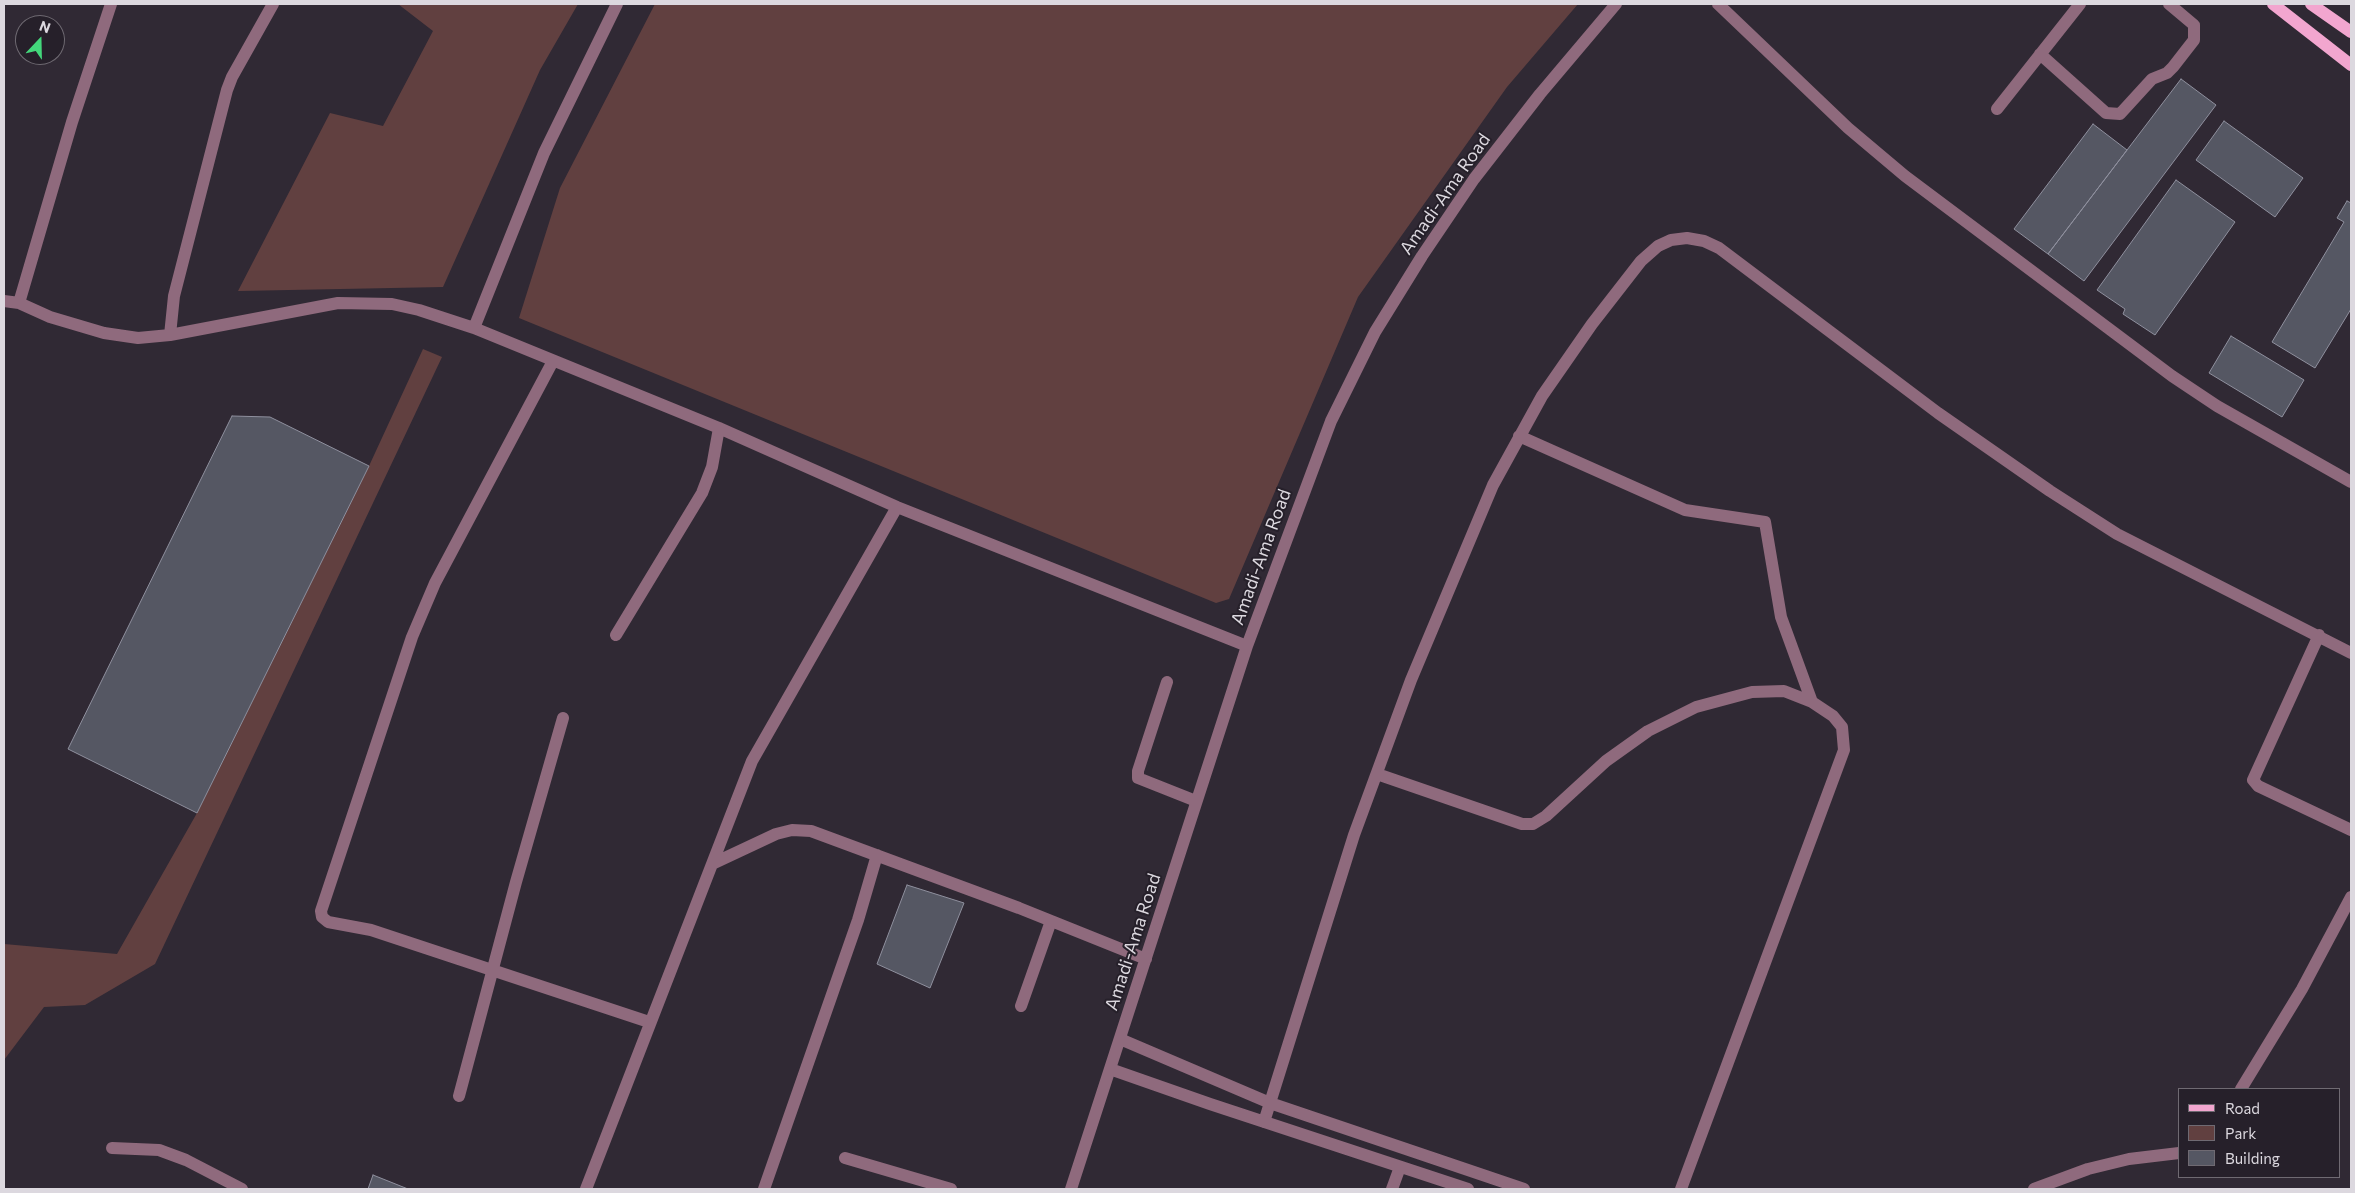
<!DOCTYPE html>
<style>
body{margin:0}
#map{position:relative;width:2355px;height:1193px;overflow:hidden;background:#302934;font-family:Commissioner,sans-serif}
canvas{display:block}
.frame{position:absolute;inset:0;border:5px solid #dcd8df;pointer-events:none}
.legend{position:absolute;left:2178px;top:1088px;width:162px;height:90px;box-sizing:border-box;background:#26202a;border:1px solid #6f6a72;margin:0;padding:6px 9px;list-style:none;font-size:15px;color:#dcd8df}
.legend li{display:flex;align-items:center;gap:10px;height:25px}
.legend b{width:25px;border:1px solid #6f6a72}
.north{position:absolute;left:15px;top:15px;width:50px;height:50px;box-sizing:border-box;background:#26202a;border:1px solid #6f6a72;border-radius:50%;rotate:21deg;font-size:14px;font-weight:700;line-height:20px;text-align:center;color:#dcd8df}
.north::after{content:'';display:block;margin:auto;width:18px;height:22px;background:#43d77b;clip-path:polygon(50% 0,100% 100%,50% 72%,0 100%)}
</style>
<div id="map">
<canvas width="2355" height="1193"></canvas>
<div class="frame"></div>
<ul class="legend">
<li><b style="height:6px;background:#f2a6cf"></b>Road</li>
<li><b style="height:14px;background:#614040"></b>Park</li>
<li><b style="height:14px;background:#555763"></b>Building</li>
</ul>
<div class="north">N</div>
</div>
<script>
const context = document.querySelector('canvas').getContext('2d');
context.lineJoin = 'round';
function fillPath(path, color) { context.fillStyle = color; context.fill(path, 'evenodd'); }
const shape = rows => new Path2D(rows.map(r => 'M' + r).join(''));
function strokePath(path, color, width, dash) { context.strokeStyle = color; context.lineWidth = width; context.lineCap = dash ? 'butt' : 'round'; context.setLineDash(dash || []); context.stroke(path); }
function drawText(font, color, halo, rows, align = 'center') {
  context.font = font + ' Commissioner,sans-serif'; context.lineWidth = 4; context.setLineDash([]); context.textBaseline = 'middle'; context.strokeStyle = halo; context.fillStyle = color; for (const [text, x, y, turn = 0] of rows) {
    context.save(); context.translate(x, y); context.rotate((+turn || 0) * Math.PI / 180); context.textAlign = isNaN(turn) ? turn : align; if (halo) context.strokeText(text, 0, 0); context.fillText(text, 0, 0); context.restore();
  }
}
fillPath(shape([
 [398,4,578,4,540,70,443,287,238,291,330,113,383,126,433,31],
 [655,4,1578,4,1507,87,1358,297,1229,599,1216,603,519,318,560,188],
 [423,349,442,357,155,964,85,1005,44,1007,4,1060,4,944,117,954,197,813,369,466]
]), '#614040');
const building = shape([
 [2181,79,2216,105,2084,281,2048,254,2181,79],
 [2224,121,2303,178,2275,217,2196,160,2224,121],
 [2093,124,2127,150,2048,254,2014,229,2093,124],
 [2176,180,2235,222,2155,335,2123,314,2125,309,2097,290,2176,180],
 [2347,201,2351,203,2351,309,2315,368,2272,342,2344,222,2337,218,2347,201],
 [2231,336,2304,380,2282,417,2209,373,2231,336],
 [232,416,270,417,369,466,197,813,68,749,232,416],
 [907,885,964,903,930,988,877,964,907,885],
 [373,1175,408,1189,368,1189,373,1175]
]);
fillPath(building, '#555763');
strokePath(building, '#8f909e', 1);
strokePath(shape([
 [1718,4,1848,128,1905,176,2172,376,2217,406,2351,482],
 [2040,54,2106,113,2120,114,2152,79,2167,73,2173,67,2194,40,2194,25,2169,4],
 [1997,109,2080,4],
 [4,301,19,303,50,317,104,333,138,338,170,335,338,303,392,304,419,310,474,328,719,428,897,507,1247,646],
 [19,303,72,122,111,4],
 [474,328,544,153,617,4],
 [170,335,174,296,227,90,232,77,273,4],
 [553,361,435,583,412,637,321,911,322,917,328,922,371,930,649,1022],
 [1519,436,1685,510,1765,522,1781,617,1812,702],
 [616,635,702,493,712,467,719,428],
 [2319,635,2253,780,2258,786,2351,830],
 [1167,682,1138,771,1138,778,1196,801],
 [1377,774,1522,824,1533,824,1546,816,1606,761,1648,731,1696,707,1752,692,1784,691,1812,702,1833,716,1842,727,1844,750,1681,1189],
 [712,864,776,834,792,830,811,831,1019,908,1146,959],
 [1021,1006,1051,921],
 [1120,1039,1270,1103,1524,1189],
 [1110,1069,1210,1104,1468,1189],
 [2241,1089,2302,989,2351,897],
 [459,1096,516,882,563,718],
 [1264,1122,1354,835,1411,680,1493,485,1542,396,1592,324,1641,261,1658,246,1671,240,1687,238,1704,241,1719,248,1938,413,2050,491,2117,534,2351,653],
 [112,1148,159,1150,186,1160,242,1189],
 [845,1158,951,1189],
 [586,1189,752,761,897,507],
 [764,1189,858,920,877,855],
 [1071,1189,1247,646,1331,421,1375,332,1422,256,1474,179,1540,94,1616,4],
 [1392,1189,1400,1167],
 [2034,1189,2088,1169,2129,1159,2179,1153]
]), '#8f6a7d', 12);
strokePath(shape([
 [2273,4,2351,65],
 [2311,4,2351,32]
]), '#f2a6cf', 12);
drawText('18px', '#dcd8df', '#26202a', [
 ["Amadi-Ama Road",1445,194,-55],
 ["Amadi-Ama Road",1261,557,-70],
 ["Amadi-Ama Road",1133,942,-72]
]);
</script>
